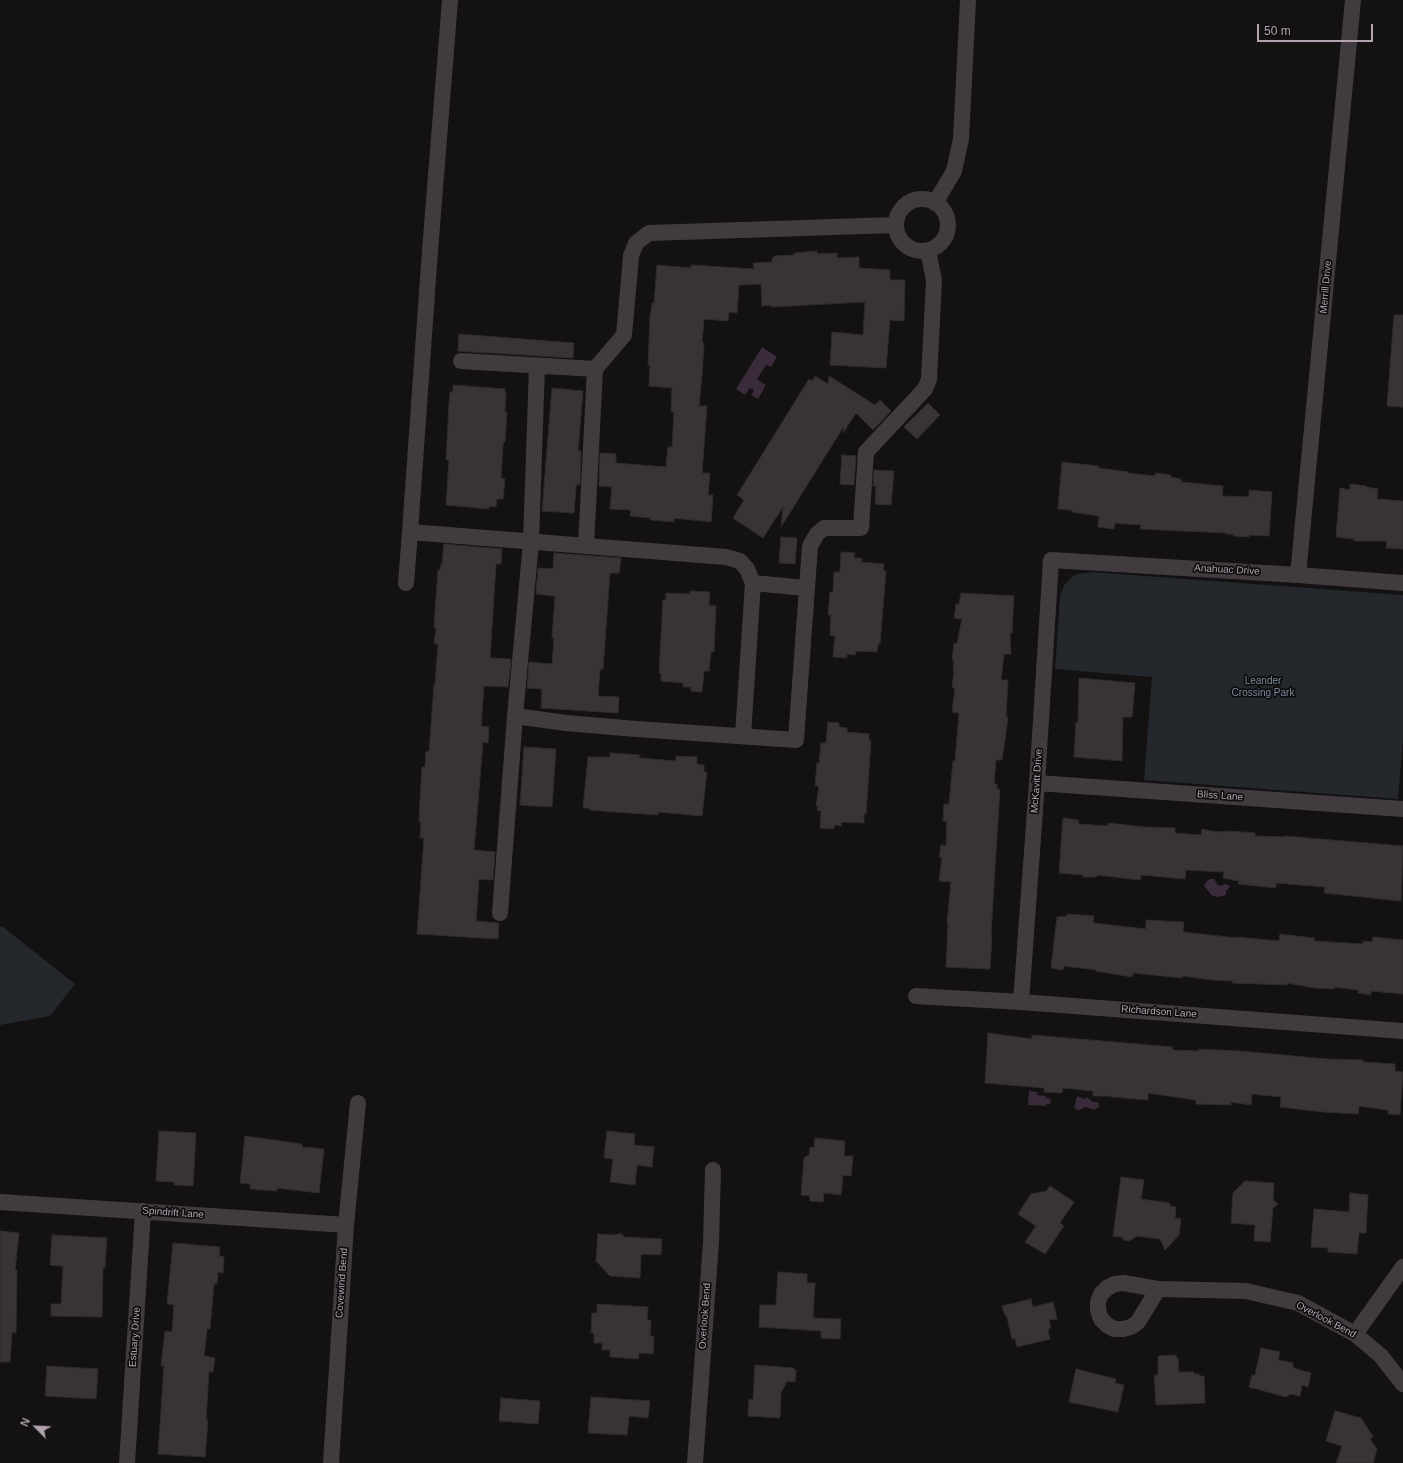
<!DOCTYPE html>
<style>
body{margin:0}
#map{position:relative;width:1403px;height:1463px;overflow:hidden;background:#131112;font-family:Arial,sans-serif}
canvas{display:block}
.north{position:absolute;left:16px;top:1407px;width:40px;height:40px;-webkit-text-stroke:3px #0e0c0d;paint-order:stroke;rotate:294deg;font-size:11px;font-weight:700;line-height:16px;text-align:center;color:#b3a3b0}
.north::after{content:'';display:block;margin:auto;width:14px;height:18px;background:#b3a3b0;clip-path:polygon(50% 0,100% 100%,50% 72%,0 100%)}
.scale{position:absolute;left:1257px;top:24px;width:116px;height:18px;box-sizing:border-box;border:2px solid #b3a3b0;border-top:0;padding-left:5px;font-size:12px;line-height:14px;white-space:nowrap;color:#b3a3b0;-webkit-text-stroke:3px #0e0c0d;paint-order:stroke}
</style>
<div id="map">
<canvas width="1403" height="1463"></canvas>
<div class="north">N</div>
<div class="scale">50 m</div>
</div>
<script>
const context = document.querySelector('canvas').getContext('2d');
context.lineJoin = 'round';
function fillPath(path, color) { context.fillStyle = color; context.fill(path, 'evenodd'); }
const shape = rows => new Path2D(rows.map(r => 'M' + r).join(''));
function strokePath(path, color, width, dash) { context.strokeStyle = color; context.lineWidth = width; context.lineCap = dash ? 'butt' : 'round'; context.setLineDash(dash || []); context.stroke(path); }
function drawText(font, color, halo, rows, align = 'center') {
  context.font = font + ' Arial,sans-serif'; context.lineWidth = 3.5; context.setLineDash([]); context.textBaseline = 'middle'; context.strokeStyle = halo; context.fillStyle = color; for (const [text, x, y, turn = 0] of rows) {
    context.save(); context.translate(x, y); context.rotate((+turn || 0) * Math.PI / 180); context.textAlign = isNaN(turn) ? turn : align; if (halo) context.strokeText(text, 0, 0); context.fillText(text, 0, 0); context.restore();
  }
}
fillPath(shape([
 [1091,572,1403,595,1403,739,1398,799,1144,780,1152,677,1055,669,1060,598,1064,585,1074,575],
 [0,926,3,927,75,984,50,1016,0,1025]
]), '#24272c');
fillPath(shape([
 [762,347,777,357,771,367,766,365,757,379,766,385,758,399,751,395,754,390,750,388,745,395,736,389],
 [1211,879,1214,879,1218,885,1222,886,1224,884,1229,885,1230,887,1226,891,1226,895,1217,897,1211,895,1204,885,1208,880],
 [1029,1091,1037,1092,1037,1095,1046,1096,1046,1098,1051,1099,1050,1104,1046,1104,1047,1106,1028,1105],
 [1077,1096,1085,1099,1087,1097,1093,1102,1097,1102,1099,1104,1098,1108,1096,1108,1095,1110,1085,1107,1082,1109,1078,1110,1074,1108]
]), '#3a2b3b');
const building = shape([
 [817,251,817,254,837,253,837,258,859,257,859,268,890,270,890,280,905,280,904,321,890,320,886,368,830,365,832,332,863,335,865,302,771,307,771,305,762,306,761,284,739,285,737,313,729,312,728,321,704,319,702,343,704,343,702,375,699,406,707,406,702,473,710,473,708,495,713,495,711,522,674,518,674,522,650,520,650,518,630,516,631,510,610,509,612,487,599,486,600,453,616,454,616,463,666,467,668,447,672,447,674,412,671,412,672,388,649,386,650,365,648,365,650,318,652,303,654,303,657,265,691,268,691,265,754,269,753,263,772,262,772,258,774,258,774,256,794,255,794,253,817,251],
 [1394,315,1403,315,1403,407,1387,406,1394,315],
 [459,334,574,343,573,358,458,351,459,334],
 [815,376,828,384,829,376,875,405,880,400,891,411,873,430,856,413,843,433,844,426,781,527,783,507,763,538,733,518,744,500,737,495,809,379,812,381,815,376],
 [453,385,505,389,505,393,506,393,505,412,507,412,505,442,503,442,503,446,501,478,505,479,503,499,497,499,496,507,489,506,489,509,446,505,449,460,446,460,449,404,450,392,453,392,453,385],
 [552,388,583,391,578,451,581,451,580,485,576,485,574,513,542,511,552,388],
 [928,403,940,415,917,439,904,427,928,403],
 [842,455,856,456,854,485,840,484,842,455],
 [1062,462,1099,466,1098,468,1128,472,1128,473,1155,476,1155,473,1171,475,1171,477,1181,479,1181,482,1223,486,1222,496,1249,497,1249,490,1272,492,1269,536,1250,535,1249,537,1233,536,1233,534,1226,534,1226,533,1140,529,1141,525,1115,523,1114,529,1098,527,1099,516,1072,512,1072,510,1058,509,1062,462],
 [874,470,894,471,891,505,875,504,876,486,873,486,874,470],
 [1350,484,1366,486,1367,487,1378,489,1377,499,1403,501,1403,549,1386,548,1387,541,1354,541,1354,539,1336,537,1340,488,1350,490,1350,484],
 [781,537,797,538,795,564,779,563,781,537],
 [444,544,502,549,501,564,496,564,490,658,510,659,511,661,508,687,484,686,481,726,489,727,488,743,483,742,474,850,495,852,493,880,479,879,476,921,499,923,498,939,417,934,424,838,420,838,421,822,419,822,420,801,422,767,425,767,426,751,429,752,434,685,435,685,438,644,434,644,436,628,434,627,438,570,440,570,441,564,442,564,444,544],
 [841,552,855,553,854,558,862,558,861,562,884,564,883,571,886,571,880,644,878,644,877,652,856,651,855,655,847,654,847,658,833,657,835,636,830,635,831,615,828,615,830,592,833,592,834,572,840,572,841,552],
 [554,553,621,558,619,573,610,573,603,669,600,669,598,696,619,697,618,713,541,708,542,689,527,688,529,662,552,664,554,638,552,638,555,596,536,594,538,568,553,569,554,553],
 [690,591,710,592,709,605,716,606,714,652,711,652,709,671,704,671,702,692,691,691,691,687,683,687,683,683,661,681,661,673,659,673,663,600,666,600,666,593,690,594,690,591],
 [961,593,1014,596,1012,633,1010,633,1011,654,1004,654,1001,680,1008,680,1006,716,1008,718,1002,760,996,760,994,784,997,784,997,790,1000,789,991,934,992,934,990,969,946,967,948,924,947,924,951,882,939,881,942,857,939,857,941,845,946,846,947,822,943,821,944,804,949,804,953,761,955,761,959,713,952,712,955,689,952,687,954,672,953,672,954,660,952,660,954,644,957,643,962,619,954,618,956,604,959,604,961,593],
 [1079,678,1135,683,1132,717,1123,717,1122,761,1074,757,1076,722,1078,722,1079,678],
 [828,722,839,723,839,727,847,728,847,732,869,734,869,741,871,741,866,814,864,814,864,823,842,822,841,826,834,825,834,829,820,828,821,811,817,810,818,806,816,806,819,786,815,786,817,763,819,764,821,743,826,743,828,722],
 [524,747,556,749,552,807,520,805,524,747],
 [610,753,640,755,639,758,676,761,676,756,697,757,697,764,704,765,704,772,707,772,702,816,658,812,658,815,602,811,589,810,589,808,583,808,588,757,610,757,610,753],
 [1063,818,1078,820,1079,824,1108,826,1108,823,1145,827,1175,828,1175,833,1201,835,1202,829,1216,832,1230,831,1255,833,1255,836,1285,837,1285,836,1403,846,1401,901,1324,893,1325,887,1276,883,1276,888,1238,884,1239,881,1223,878,1224,872,1186,870,1185,879,1141,875,1140,880,1097,875,1097,877,1083,877,1083,875,1059,873,1063,818],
 [1067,914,1094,916,1093,923,1146,929,1146,920,1184,922,1183,932,1237,938,1237,937,1279,941,1280,934,1314,938,1314,941,1363,944,1363,941,1372,942,1373,937,1403,940,1403,994,1371,991,1371,995,1358,993,1358,990,1334,987,1334,989,1315,988,1287,983,1287,985,1232,983,1233,981,1213,980,1182,976,1183,978,1133,973,1132,977,1096,971,1096,970,1064,966,1063,970,1051,968,1057,917,1067,916,1067,914],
 [988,1033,1032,1039,1032,1035,1173,1047,1172,1050,1199,1051,1199,1049,1240,1051,1283,1055,1327,1059,1363,1060,1363,1062,1395,1064,1395,1071,1403,1072,1400,1115,1388,1114,1388,1110,1359,1106,1358,1114,1323,1112,1280,1107,1281,1097,1252,1094,1251,1105,1231,1102,1231,1105,1196,1104,1196,1100,1148,1093,1148,1100,1111,1097,1111,1096,1093,1096,1093,1091,1063,1088,1062,1093,1044,1092,1044,1088,985,1083,988,1033],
 [159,1131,196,1133,193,1186,174,1185,174,1182,156,1181,159,1131],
 [607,1131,635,1134,634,1145,654,1147,652,1167,637,1165,635,1185,610,1182,613,1159,604,1158,607,1131],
 [245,1136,302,1144,302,1147,324,1149,319,1193,277,1188,277,1191,250,1189,250,1184,240,1183,245,1136],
 [815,1138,845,1141,844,1156,853,1156,851,1176,843,1175,841,1195,824,1193,823,1202,810,1201,810,1196,801,1195,804,1158,809,1155,810,1147,814,1148,815,1138],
 [1121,1177,1144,1180,1141,1199,1170,1203,1170,1206,1176,1207,1175,1218,1181,1219,1179,1235,1165,1250,1160,1239,1137,1236,1129,1241,1124,1240,1122,1237,1113,1236,1121,1177],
 [1245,1181,1274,1183,1273,1200,1278,1204,1273,1208,1270,1242,1254,1241,1255,1225,1231,1223,1233,1193,1245,1181],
 [1050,1186,1074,1202,1060,1223,1064,1226,1045,1254,1025,1242,1036,1226,1018,1214,1031,1194,1046,1191,1050,1186],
 [1350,1193,1368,1195,1366,1233,1359,1233,1357,1254,1328,1252,1328,1248,1311,1247,1314,1209,1349,1212,1350,1193],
 [0,1231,19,1233,15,1270,17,1270,16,1333,12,1332,10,1362,0,1362,0,1231],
 [598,1234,615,1235,618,1234,622,1234,624,1237,662,1239,661,1255,641,1254,640,1278,610,1276,596,1261,598,1234],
 [52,1235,107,1238,105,1268,103,1268,102,1317,51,1316,51,1304,61,1304,63,1266,50,1265,52,1235],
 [173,1243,220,1247,219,1256,224,1257,223,1273,218,1272,217,1284,214,1284,210,1329,207,1329,204,1356,215,1358,213,1372,209,1371,206,1420,208,1420,205,1457,158,1454,164,1366,161,1366,165,1331,172,1332,174,1305,167,1304,173,1243],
 [778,1272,807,1274,807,1283,815,1283,813,1318,841,1319,840,1339,821,1338,821,1331,759,1327,760,1305,776,1305,778,1272],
 [1031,1299,1033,1307,1053,1302,1057,1319,1049,1320,1051,1328,1048,1329,1050,1339,1017,1347,1015,1338,1012,1339,1007,1317,1005,1315,1002,1306,1031,1299],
 [597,1304,648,1307,647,1320,651,1320,650,1336,654,1336,653,1354,639,1353,638,1359,610,1357,610,1350,602,1350,602,1343,594,1343,594,1333,591,1333,592,1313,597,1313,597,1304],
 [1261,1348,1280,1352,1278,1360,1293,1363,1293,1368,1311,1373,1308,1387,1302,1385,1300,1396,1290,1394,1286,1397,1249,1387,1252,1375,1255,1375,1261,1348],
 [1176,1355,1176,1358,1178,1358,1179,1372,1194,1372,1194,1374,1199,1374,1199,1376,1204,1376,1205,1403,1156,1405,1154,1375,1158,1375,1158,1356,1176,1355],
 [755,1365,794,1368,794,1370,796,1370,795,1382,787,1381,781,1393,780,1418,748,1416,749,1399,753,1400,755,1365],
 [47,1366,98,1369,96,1399,45,1396,47,1366],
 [1076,1369,1116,1379,1115,1383,1124,1385,1118,1412,1069,1402,1076,1369],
 [591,1397,650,1401,648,1418,629,1416,627,1435,588,1433,591,1397],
 [501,1398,540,1401,538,1424,499,1421,501,1398],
 [1335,1411,1361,1418,1373,1437,1370,1439,1377,1449,1373,1463,1336,1463,1342,1446,1326,1441,1335,1411]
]);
fillPath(building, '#383336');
strokePath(building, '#2f2b2d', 1);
strokePath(shape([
 [450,0,430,251,410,532,726,557,740,561,747,569,753,583],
 '896 225a26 26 0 1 1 52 0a26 26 0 1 1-52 0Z',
 [935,203,954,171,961,139,968,0],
 [461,361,595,369],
 [586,546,595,369,624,335,631,256,636,243,649,233,895,225],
 [1298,575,1353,0],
 [406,583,410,532],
 [515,716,566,723,636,729,796,740,810,546,817,534,824,528,861,528,866,452,925,389,929,379,934,280,928,251],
 [743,735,753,583,806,588],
 [1037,783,1403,809],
 [500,913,515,716,531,542,537,366],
 [916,996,1021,1002,1403,1031],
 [1021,1002,1037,783,1051,560,1298,575,1403,583],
 [0,1202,346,1225],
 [1158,1289,1138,1322,1131,1327,1123,1329,1114,1329,1107,1325,1101,1319,1098,1310,1098,1302,1101,1294,1107,1288,1115,1284,1123,1283,1158,1289,1246,1291,1298,1303,1355,1334,1381,1356,1403,1384],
 [1355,1334,1403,1267],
 [127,1463,143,1211],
 [331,1463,346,1225,358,1103],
 [695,1463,711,1242,713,1170]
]), '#413b40', 16);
drawText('10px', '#b3a3b0', '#0e0c0d', [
 ["Merrill Drive",1326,287,-85],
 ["Anahuac Drive",1227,570,3],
 ["McKavitt Drive",1037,781,-86],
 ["Bliss Lane",1220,796,4],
 ["Richardson Lane",1159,1012,4],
 ["Spindrift Lane",173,1213,4],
 ["Covewind Bend",342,1283,-86],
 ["Overlook Bend",705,1316,-86],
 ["Overlook Bend",1326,1320,28],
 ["Estuary Drive",135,1337,-86]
]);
drawText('10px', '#7b8a9d', '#0e0c0d', [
 ["Leander",1263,681],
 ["Crossing Park",1263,693]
]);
</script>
